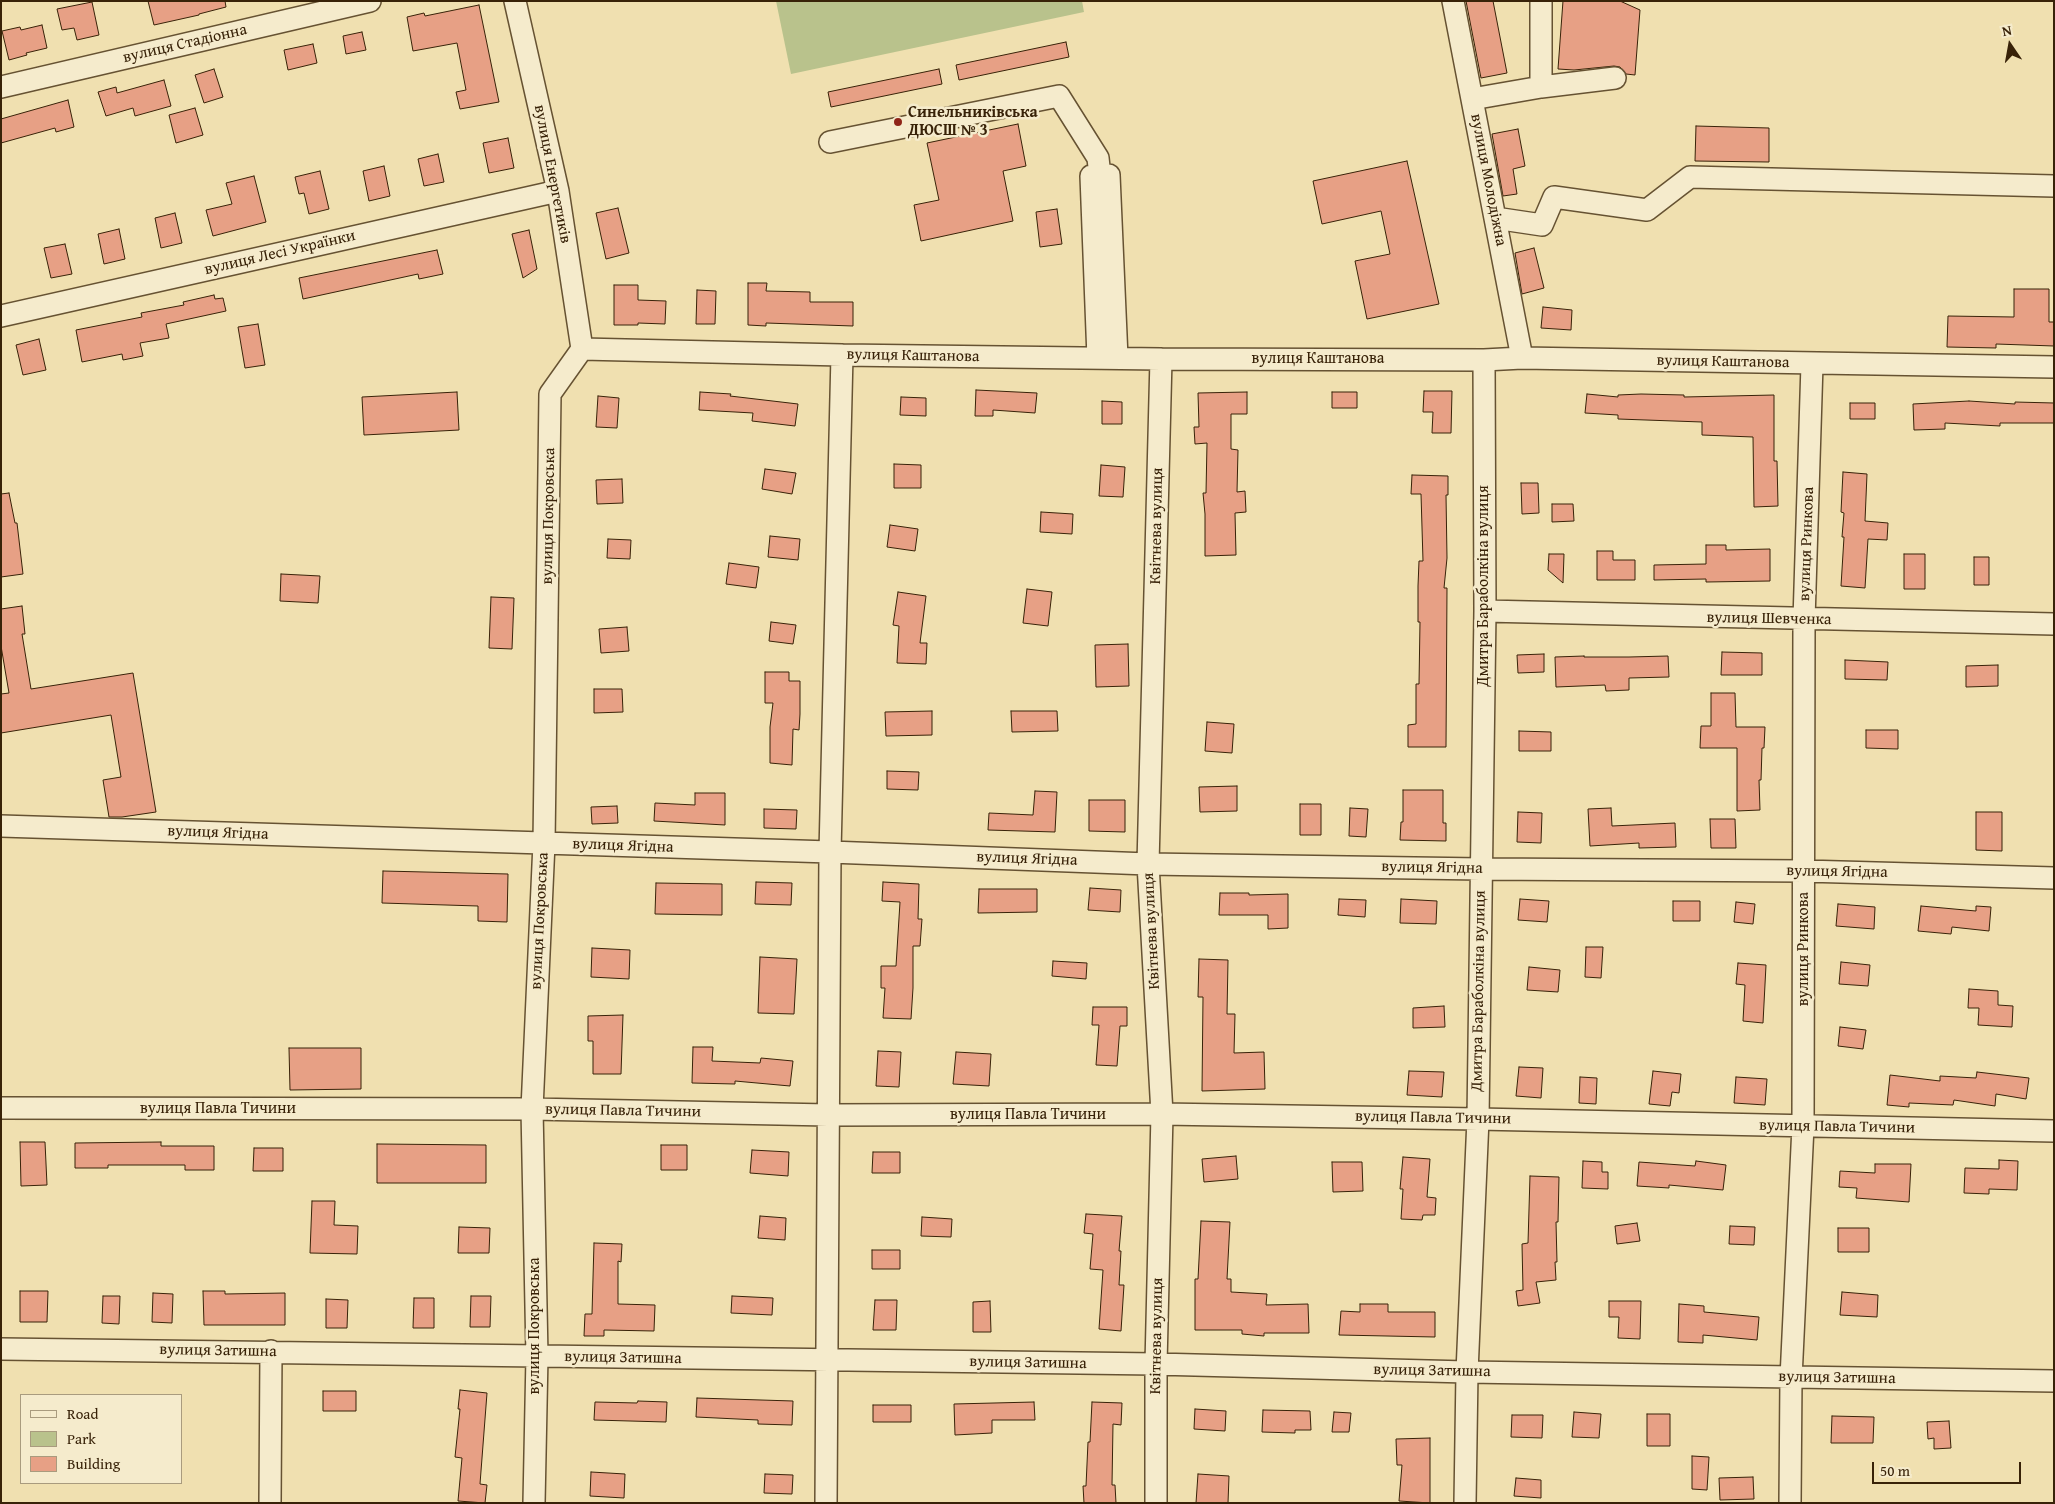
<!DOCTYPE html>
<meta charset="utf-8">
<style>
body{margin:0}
#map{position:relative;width:2055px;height:1504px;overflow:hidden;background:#f0e0b0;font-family:"Gentium Book Plus",serif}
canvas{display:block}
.frame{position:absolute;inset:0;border:2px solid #382208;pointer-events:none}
.legend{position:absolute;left:20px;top:1394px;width:162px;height:90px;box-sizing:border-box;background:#f5ebcc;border:1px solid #a99b7e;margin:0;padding:6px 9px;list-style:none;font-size:15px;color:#382208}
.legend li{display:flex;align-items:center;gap:10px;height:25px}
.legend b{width:25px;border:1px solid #a99b7e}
.north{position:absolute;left:1985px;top:20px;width:50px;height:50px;-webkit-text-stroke:4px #f5ebcc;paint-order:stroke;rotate:348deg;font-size:14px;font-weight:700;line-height:20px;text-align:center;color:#382208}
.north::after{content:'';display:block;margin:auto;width:18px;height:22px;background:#382208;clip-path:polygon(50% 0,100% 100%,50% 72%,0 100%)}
.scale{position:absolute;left:1872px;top:1462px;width:149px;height:22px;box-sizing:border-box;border:2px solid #382208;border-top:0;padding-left:6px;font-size:15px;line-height:18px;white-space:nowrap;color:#382208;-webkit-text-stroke:4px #f5ebcc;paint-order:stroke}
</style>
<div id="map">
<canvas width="2055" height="1504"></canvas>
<div class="frame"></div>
<ul class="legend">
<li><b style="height:6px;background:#f5ebcc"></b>Road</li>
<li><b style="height:14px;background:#b9c28c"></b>Park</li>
<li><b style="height:14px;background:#e7a085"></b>Building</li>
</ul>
<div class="north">N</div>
<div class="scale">50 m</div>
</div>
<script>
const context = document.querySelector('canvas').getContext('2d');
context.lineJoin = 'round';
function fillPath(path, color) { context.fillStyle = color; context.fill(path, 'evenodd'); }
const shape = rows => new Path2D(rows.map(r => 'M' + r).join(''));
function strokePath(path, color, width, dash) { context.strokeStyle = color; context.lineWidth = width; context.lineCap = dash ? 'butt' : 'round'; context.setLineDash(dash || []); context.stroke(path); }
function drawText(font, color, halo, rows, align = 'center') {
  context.font = font + ' "Gentium Book Plus",serif'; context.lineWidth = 5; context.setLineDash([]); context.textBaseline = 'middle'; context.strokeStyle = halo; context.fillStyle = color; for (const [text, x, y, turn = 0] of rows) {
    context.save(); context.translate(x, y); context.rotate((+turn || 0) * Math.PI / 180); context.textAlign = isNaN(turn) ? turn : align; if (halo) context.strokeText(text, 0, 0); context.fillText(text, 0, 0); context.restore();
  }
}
fillPath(shape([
 [776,1,1082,1,1084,12,791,74]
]), '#b9c28c');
const building = shape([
 [148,1,225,1,226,7,199,14,199,15,154,25,148,1],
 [1466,1,1493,1,1507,73,1481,78,1466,1],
 [1563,1,1620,1,1640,10,1635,75,1626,74,1620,67,1614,66,1574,70,1558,69,1563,1],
 [92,2,99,35,77,40,74,28,62,30,57,9,92,2],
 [479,5,499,102,460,109,456,92,466,90,457,43,413,51,407,17,424,13,425,16,479,5],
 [42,25,47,48,26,53,27,55,9,60,2,31,20,27,21,30,42,25],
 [362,32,366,50,346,54,343,36,362,32],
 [1066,42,1069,57,959,80,956,65,1066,42],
 [313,44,317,63,288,70,284,50,313,44],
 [214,69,223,97,204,103,195,75,214,69],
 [939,69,942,84,831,107,828,92,939,69],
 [164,80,171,106,135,116,133,108,106,116,98,92,116,87,117,93,164,80],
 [68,100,74,127,56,132,55,128,1,143,1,119,68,100],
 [195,108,203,135,176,143,169,115,195,108],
 [1018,124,1026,166,1003,171,1013,221,921,241,914,205,939,200,927,143,1018,124],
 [1696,126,1769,128,1769,162,1695,161,1696,126],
 [1518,129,1525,166,1513,169,1517,194,1503,196,1492,134,1518,129],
 [508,138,514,168,489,173,483,143,508,138],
 [438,154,444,182,424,186,418,159,438,154],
 [1407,161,1439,304,1367,319,1355,261,1390,254,1381,211,1322,224,1313,181,1407,161],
 [384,166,390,196,369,201,363,171,384,166],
 [320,171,329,209,309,214,304,193,299,194,295,177,320,171],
 [254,176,266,222,213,236,206,210,232,204,226,183,254,176],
 [618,208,629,253,606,259,596,213,618,208],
 [1057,209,1062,244,1040,247,1036,212,1057,209],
 [175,213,182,243,161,248,155,218,175,213],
 [119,229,125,259,104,264,98,234,119,229],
 [529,230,537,269,523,278,512,234,529,230],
 [65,244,72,274,51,278,44,248,65,244],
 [1534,248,1544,288,1522,294,1515,253,1534,248],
 [437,250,443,274,419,279,418,274,303,299,299,278,437,250],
 [748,283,767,283,766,291,810,292,810,302,853,302,853,326,766,323,766,326,748,325,748,283],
 [614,285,638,285,638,300,666,301,665,324,638,323,638,325,614,325,614,285],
 [2014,289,2049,289,2049,322,2054,322,2054,346,1996,344,1996,348,1947,347,1948,316,2014,317,2014,289],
 [697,290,716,291,715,324,696,324,697,290],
 [214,295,215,299,223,298,226,311,166,324,169,338,140,343,143,356,123,360,122,354,82,362,76,330,142,317,141,313,184,305,183,302,214,295],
 [1543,307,1572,310,1571,330,1541,328,1543,307],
 [258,324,265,365,245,368,238,327,258,324],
 [39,339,46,370,23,375,16,345,39,339],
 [976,390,1037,393,1035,413,993,410,993,416,975,416,976,390],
 [1424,391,1452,391,1451,433,1432,433,1433,412,1423,412,1424,391],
 [457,392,459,430,364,435,362,397,457,392],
 [700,392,731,394,730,396,798,404,795,426,752,421,753,413,699,410,700,392],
 [1247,392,1247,414,1231,414,1231,449,1238,450,1237,492,1245,491,1246,512,1235,513,1236,555,1205,556,1205,514,1203,493,1206,493,1207,443,1195,444,1194,427,1199,427,1198,393,1247,392],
 [1332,392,1357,392,1357,408,1332,408,1332,392],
 [1587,394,1618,397,1618,395,1641,394,1684,395,1684,397,1774,395,1774,461,1777,461,1778,506,1754,507,1753,437,1702,435,1702,422,1618,419,1618,415,1585,413,1587,394],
 [598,396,619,398,617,428,596,427,598,396],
 [901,397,926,398,926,416,900,415,901,397],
 [1102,401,1122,402,1122,424,1102,424,1102,401],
 [1969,401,2015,404,2015,402,2054,403,2054,423,2000,423,2000,426,1945,423,1945,429,1914,430,1913,404,1969,401],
 [1850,403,1875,403,1875,419,1850,419,1850,403],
 [894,464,921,465,921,488,894,488,894,464],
 [1101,465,1125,467,1123,497,1099,496,1101,465],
 [765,469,796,473,792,494,762,489,765,469],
 [1843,472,1867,474,1865,521,1888,523,1887,540,1868,539,1865,588,1841,586,1844,537,1842,537,1844,513,1841,512,1843,472],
 [1412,475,1448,476,1448,495,1446,495,1447,558,1444,588,1447,588,1446,747,1408,747,1408,725,1416,724,1416,684,1419,684,1420,622,1418,622,1418,586,1419,561,1423,561,1421,494,1411,494,1412,475],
 [622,479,623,503,597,504,596,480,622,479],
 [1521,483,1538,483,1539,513,1522,514,1521,483],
 [9,493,15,523,17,523,23,574,1,577,1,494,9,493],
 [1552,504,1573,504,1574,521,1552,522,1552,504],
 [1041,512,1073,514,1072,534,1040,532,1041,512],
 [890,525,918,529,915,551,887,547,890,525],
 [770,536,800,539,798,560,768,557,770,536],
 [608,539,631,540,630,559,607,558,608,539],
 [1706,545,1726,545,1726,550,1770,549,1770,581,1706,582,1706,579,1654,580,1654,565,1706,564,1706,545],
 [1597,551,1613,551,1613,560,1635,560,1635,580,1597,580,1597,551],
 [1549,554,1564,554,1563,583,1548,570,1549,554],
 [1904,554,1925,554,1925,589,1904,589,1904,554],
 [1974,557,1989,557,1989,585,1974,585,1974,557],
 [729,563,759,567,756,588,726,584,729,563],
 [281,574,320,576,318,603,280,601,281,574],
 [1027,589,1052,592,1048,626,1023,623,1027,589],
 [898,592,926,596,920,643,927,643,926,664,897,663,899,626,893,625,898,592],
 [491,597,514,598,512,649,489,648,491,597],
 [22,606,25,634,22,634,31,689,133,673,156,812,122,817,109,817,103,780,121,777,111,715,1,733,1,694,9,693,1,646,1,609,22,606],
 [771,622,796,625,793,644,769,641,771,622],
 [627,627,629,651,601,653,599,629,627,627],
 [1128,644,1129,686,1096,687,1095,645,1128,644],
 [1722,652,1762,653,1762,675,1721,675,1722,652],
 [1544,654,1544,672,1518,673,1517,655,1544,654],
 [1584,656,1584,657,1629,657,1668,656,1669,677,1629,678,1629,690,1606,691,1605,685,1556,687,1555,657,1584,656],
 [1845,660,1888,662,1887,680,1845,679,1845,660],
 [1998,665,1998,686,1966,687,1966,666,1998,665],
 [765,672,789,672,789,681,800,681,800,714,799,730,793,729,792,765,770,763,770,727,773,703,765,703,765,672],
 [594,689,622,689,623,712,594,713,594,689],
 [1711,693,1735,693,1736,727,1765,727,1764,748,1762,748,1761,780,1759,780,1760,810,1737,811,1737,748,1700,748,1701,726,1711,726,1711,693],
 [932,711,932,735,886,736,885,712,932,711],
 [1011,711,1057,711,1058,731,1012,732,1011,711],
 [1207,722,1234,724,1232,753,1205,751,1207,722],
 [1866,730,1898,730,1898,749,1866,748,1866,730],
 [1519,731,1551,732,1551,751,1519,751,1519,731],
 [887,771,919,772,918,790,887,789,887,771],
 [1237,786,1237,811,1200,812,1199,787,1237,786],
 [1403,790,1443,790,1443,823,1446,823,1446,841,1400,840,1401,822,1403,822,1403,790],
 [1035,791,1057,792,1055,832,988,830,989,813,1033,815,1035,791],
 [695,793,725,793,725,825,654,821,655,803,695,805,695,793],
 [1089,800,1125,800,1125,832,1089,831,1089,800],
 [1300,804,1321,804,1321,835,1300,835,1300,804],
 [617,806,618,823,592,824,591,807,617,806],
 [1350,808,1368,809,1366,837,1349,836,1350,808],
 [1611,808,1612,826,1675,823,1676,847,1639,848,1639,843,1590,846,1588,809,1611,808],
 [764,809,797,810,796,829,764,828,764,809],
 [1518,812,1542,813,1541,843,1517,842,1518,812],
 [1976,812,2002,812,2002,851,1976,850,1976,812],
 [1710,819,1735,819,1736,848,1711,848,1710,819],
 [383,871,508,874,507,922,478,921,478,906,382,903,383,871],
 [756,882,792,883,791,905,755,904,756,882],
 [883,882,919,884,918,919,922,919,920,946,913,946,913,988,911,1019,883,1018,885,988,881,988,881,966,896,966,900,902,882,901,883,882],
 [656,883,722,884,722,915,655,914,656,883],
 [1090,888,1121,890,1120,912,1088,910,1090,888],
 [979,889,1037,889,1037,912,978,913,979,889],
 [1220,893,1249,893,1249,895,1288,894,1288,928,1268,929,1268,915,1219,915,1220,893],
 [1339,899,1366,900,1365,917,1338,915,1339,899],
 [1401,899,1437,901,1436,924,1400,923,1401,899],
 [1520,899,1549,901,1547,922,1518,920,1520,899],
 [1673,901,1700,901,1700,921,1673,921,1673,901],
 [1736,902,1755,904,1753,924,1734,922,1736,902],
 [1838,904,1875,907,1874,929,1836,926,1838,904],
 [1921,906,1976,911,1976,906,1991,907,1989,931,1952,927,1951,934,1918,931,1921,906],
 [1586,947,1603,947,1601,978,1585,977,1586,947],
 [592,948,630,950,629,979,591,977,592,948],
 [760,957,797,959,794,1014,758,1013,760,957],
 [1199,959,1228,960,1227,1014,1235,1014,1234,1053,1264,1052,1265,1089,1202,1091,1203,997,1198,997,1199,959],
 [1053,961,1087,963,1086,979,1052,976,1053,961],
 [1841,962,1870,965,1868,986,1839,984,1841,962],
 [1738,963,1766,965,1763,1023,1743,1021,1745,985,1736,984,1738,963],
 [1529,967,1560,970,1558,992,1527,990,1529,967],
 [1969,989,1998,991,1998,1005,2013,1006,2012,1027,1978,1025,1979,1008,1968,1008,1969,989],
 [1444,1006,1445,1027,1413,1028,1413,1008,1444,1006],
 [1093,1007,1127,1007,1127,1026,1120,1026,1117,1066,1096,1065,1099,1025,1092,1025,1093,1007],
 [623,1015,621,1074,593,1074,593,1041,588,1041,588,1016,623,1015],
 [1840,1027,1866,1030,1863,1049,1838,1046,1840,1027],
 [693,1047,713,1047,712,1061,760,1063,761,1058,793,1061,790,1086,735,1081,735,1084,692,1083,693,1047],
 [289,1048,361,1048,361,1089,290,1090,289,1048],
 [878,1051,901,1052,899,1087,876,1086,878,1051],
 [956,1052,991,1054,989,1086,953,1084,956,1052],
 [1519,1067,1543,1068,1541,1098,1516,1096,1519,1067],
 [1409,1071,1444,1072,1442,1097,1407,1095,1409,1071],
 [1653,1071,1681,1074,1679,1093,1672,1092,1670,1106,1649,1104,1653,1071],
 [1977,1072,2029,1078,2026,1099,1996,1094,1995,1106,1954,1100,1953,1105,1909,1103,1909,1107,1887,1105,1890,1075,1940,1081,1940,1076,1976,1078,1977,1072],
 [1580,1077,1597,1078,1596,1104,1579,1103,1580,1077],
 [1736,1077,1767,1079,1765,1105,1734,1103,1736,1077],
 [20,1142,45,1142,47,1185,21,1186,20,1142],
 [161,1142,161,1146,214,1146,214,1170,185,1170,185,1165,108,1165,108,1168,75,1168,75,1143,161,1142],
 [377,1144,486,1145,486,1183,377,1183,377,1144],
 [661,1145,687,1145,687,1170,661,1170,661,1145],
 [254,1148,283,1148,283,1171,253,1171,254,1148],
 [752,1150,789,1152,788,1176,750,1173,752,1150],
 [873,1152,900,1152,900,1173,872,1173,873,1152],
 [1236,1156,1238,1179,1204,1182,1202,1159,1236,1156],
 [1403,1157,1430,1159,1427,1197,1436,1198,1435,1215,1423,1215,1422,1220,1401,1219,1403,1189,1400,1189,1403,1157],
 [1999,1160,2018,1161,2017,1190,1989,1189,1989,1194,1964,1193,1965,1168,1999,1169,1999,1160],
 [1583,1161,1602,1162,1602,1172,1608,1172,1608,1189,1582,1188,1583,1161],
 [1696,1161,1726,1165,1723,1190,1669,1185,1669,1188,1637,1186,1639,1162,1695,1166,1696,1161],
 [1332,1162,1362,1162,1363,1191,1333,1192,1332,1162],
 [1875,1164,1911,1164,1909,1202,1856,1198,1857,1188,1839,1187,1840,1171,1875,1173,1875,1164],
 [1530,1176,1559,1177,1558,1222,1556,1222,1557,1262,1555,1262,1556,1280,1536,1282,1540,1303,1518,1306,1516,1291,1523,1290,1522,1244,1528,1243,1530,1176],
 [312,1201,335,1201,334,1225,358,1226,357,1254,310,1253,312,1201],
 [1086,1214,1122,1216,1119,1251,1121,1251,1119,1285,1124,1285,1121,1331,1099,1329,1103,1270,1090,1269,1093,1234,1084,1233,1086,1214],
 [760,1216,786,1218,785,1240,758,1238,760,1216],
 [922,1217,952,1219,951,1237,921,1236,922,1217],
 [1201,1221,1230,1222,1227,1279,1231,1279,1231,1292,1267,1294,1266,1305,1308,1304,1309,1333,1264,1333,1264,1336,1242,1334,1242,1330,1195,1330,1195,1279,1198,1279,1201,1221],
 [1637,1223,1640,1241,1617,1244,1615,1226,1637,1223],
 [1730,1226,1755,1227,1754,1245,1729,1244,1730,1226],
 [459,1227,490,1228,489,1253,458,1253,459,1227],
 [1838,1228,1869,1228,1869,1252,1838,1252,1838,1228],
 [594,1243,622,1244,621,1262,618,1261,618,1304,655,1305,654,1331,604,1330,604,1336,584,1336,585,1314,592,1314,594,1243],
 [872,1250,900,1250,900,1269,872,1269,872,1250],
 [20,1291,48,1291,47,1322,20,1322,20,1291],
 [203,1291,225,1291,225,1294,285,1293,285,1325,204,1325,203,1291],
 [1842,1292,1878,1295,1877,1317,1840,1315,1842,1292],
 [153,1293,173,1294,172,1323,152,1322,153,1293],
 [103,1296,120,1296,119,1324,102,1323,103,1296],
 [471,1296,491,1296,490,1327,470,1327,471,1296],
 [732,1296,773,1298,772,1315,731,1313,732,1296],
 [414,1298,434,1298,434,1328,413,1328,414,1298],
 [326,1299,348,1300,347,1328,326,1328,326,1299],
 [875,1300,897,1300,896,1330,873,1330,875,1300],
 [990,1301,991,1332,973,1332,973,1302,990,1301],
 [1609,1301,1641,1301,1640,1339,1618,1338,1619,1317,1609,1317,1609,1301],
 [1360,1304,1388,1304,1388,1312,1435,1312,1435,1337,1339,1335,1341,1311,1360,1312,1360,1304],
 [1679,1304,1704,1306,1704,1312,1759,1317,1757,1340,1703,1335,1703,1343,1678,1342,1679,1304],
 [460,1390,487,1393,480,1484,487,1485,485,1503,458,1501,462,1458,455,1457,460,1409,458,1409,460,1390],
 [323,1391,356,1391,356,1411,323,1411,323,1391],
 [697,1398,793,1401,792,1425,758,1424,758,1420,696,1417,697,1398],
 [638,1401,667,1402,666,1422,594,1420,595,1402,637,1403,638,1401],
 [1034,1402,1035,1420,992,1420,992,1433,955,1435,954,1404,1034,1402],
 [1092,1402,1122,1403,1121,1425,1113,1424,1112,1485,1115,1485,1116,1503,1084,1503,1083,1486,1086,1486,1088,1442,1090,1442,1092,1402],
 [873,1405,911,1405,911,1422,873,1422,873,1405],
 [1195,1409,1226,1411,1225,1431,1194,1429,1195,1409],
 [1263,1410,1310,1411,1311,1430,1295,1430,1295,1433,1262,1432,1263,1410],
 [1334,1412,1351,1413,1349,1432,1332,1432,1334,1412],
 [1574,1412,1601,1414,1599,1438,1572,1437,1574,1412],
 [1647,1414,1670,1414,1670,1446,1647,1446,1647,1414],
 [1512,1415,1543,1415,1542,1438,1511,1437,1512,1415],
 [1832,1416,1874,1417,1873,1443,1831,1443,1832,1416],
 [1949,1421,1951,1448,1934,1449,1934,1438,1928,1439,1927,1422,1949,1421],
 [1430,1438,1430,1503,1399,1501,1402,1465,1397,1465,1396,1439,1430,1438],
 [1692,1456,1709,1457,1707,1490,1692,1489,1692,1456],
 [591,1472,625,1474,624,1498,590,1496,591,1472],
 [765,1474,793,1475,792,1494,764,1493,765,1474],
 [1198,1474,1229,1476,1228,1503,1196,1503,1198,1474],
 [1753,1477,1754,1499,1720,1500,1719,1478,1753,1477],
 [1516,1478,1541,1480,1541,1498,1514,1496,1516,1478]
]);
fillPath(building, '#e7a085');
strokePath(building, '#382208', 1);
const minor = shape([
 [515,1,558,191,582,349],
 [1453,1,1522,358],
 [1,87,370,1],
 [1541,87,1541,1],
 [1472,99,1541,87,1615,78],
 [830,142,1059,96,1098,158,1100,176],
 [1495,218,1542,225,1554,197,1647,210,1690,177,2054,186],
 [1,316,558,191],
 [582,349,842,355,1161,359,1484,360,1522,358,2054,367],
 [1098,358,1091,176,1109,175,1117,358],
 [1485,611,2054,624],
 [1,826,830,852,1148,864,1481,869,1805,871,2054,878],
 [1,1108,532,1109,828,1115,1162,1114,1478,1119,2054,1131],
 [1,1349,1156,1364,1467,1372,2054,1381],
 [270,1503,271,1351],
 [534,1503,537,1356,532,1109,544,843,550,394,582,349],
 [826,1503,830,852,842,355],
 [1156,1503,1156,1364,1162,1114,1148,864,1161,359],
 [1465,1503,1467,1372,1478,1119,1485,611,1484,360],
 [1790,1503,1791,1378,1803,1126,1804,620,1812,364]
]);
strokePath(minor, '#665232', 24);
strokePath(minor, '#f5ebcc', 21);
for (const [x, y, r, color] of [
 [898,122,5,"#8f2418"]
]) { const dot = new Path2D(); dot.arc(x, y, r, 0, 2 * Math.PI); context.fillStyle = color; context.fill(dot); strokePath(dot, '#f5ebcc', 2); }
drawText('16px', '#382208', '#f5ebcc', [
 ["вулиця Стадіонна",185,44,-13],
 ["вулиця Енергетиків",552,174,79],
 ["вулиця Молодіжна",1488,180,79],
 ["вулиця Лесі Українки",280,253,-13],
 ["вулиця Каштанова",913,356,1],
 ["вулиця Каштанова",1318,359],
 ["вулиця Каштанова",1723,362,1],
 ["вулиця Покровська",549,516,-89],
 ["Квітнева вулиця",1157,526,-89],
 ["вулиця Ринкова",1807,544,-88],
 ["Дмитра Бараболкіна вулиця",1484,586,-90],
 ["вулиця Шевченка",1769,619,1],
 ["вулиця Ягідна",218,833,2],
 ["вулиця Ягідна",623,846,2],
 ["вулиця Ягідна",1027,859,2],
 ["вулиця Ягідна",1432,868,1],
 ["вулиця Ягідна",1837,872,1],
 ["вулиця Покровська",540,921,-87],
 ["Квітнева вулиця",1152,931,-93],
 ["вулиця Ринкова",1804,949,-90],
 ["Дмитра Бараболкіна вулиця",1479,991,-89],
 ["вулиця Павла Тичини",218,1109],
 ["вулиця Павла Тичини",623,1111,1],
 ["вулиця Павла Тичини",1028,1115],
 ["вулиця Павла Тичини",1433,1118,1],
 ["вулиця Павла Тичини",1837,1127,1],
 ["вулиця Покровська",535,1326,-90],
 ["Квітнева вулиця",1157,1336,-89],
 ["вулиця Затишна",218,1351,1],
 ["вулиця Затишна",623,1358,1],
 ["вулиця Затишна",1028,1363,1],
 ["вулиця Затишна",1432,1371,1],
 ["вулиця Затишна",1837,1378,1]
]);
drawText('bold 16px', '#382208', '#f5ebcc', [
 ["Синельниківська",908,113],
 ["ДЮСШ № 3",908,131]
], 'left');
</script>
